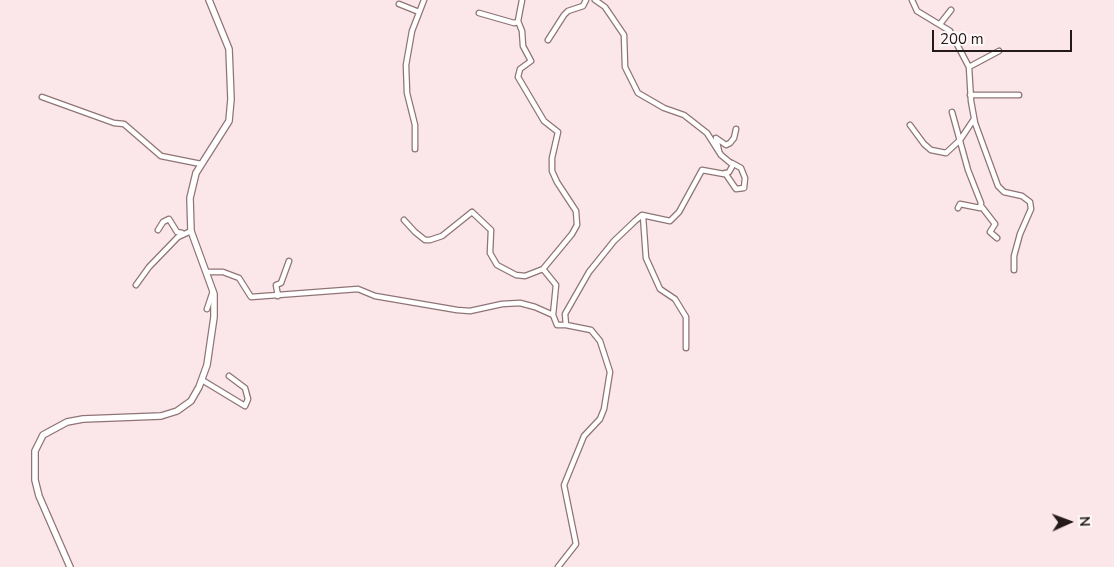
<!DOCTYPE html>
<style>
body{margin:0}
#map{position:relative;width:1114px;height:567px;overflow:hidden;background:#fbe7e9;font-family:"Nunito Sans",sans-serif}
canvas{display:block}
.north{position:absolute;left:1044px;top:497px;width:50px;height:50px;-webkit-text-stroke:4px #fff8f9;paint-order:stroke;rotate:88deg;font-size:14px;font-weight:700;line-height:20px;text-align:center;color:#251a1b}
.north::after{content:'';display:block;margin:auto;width:18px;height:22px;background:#251a1b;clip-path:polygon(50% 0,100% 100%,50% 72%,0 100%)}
.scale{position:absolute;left:932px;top:30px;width:140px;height:22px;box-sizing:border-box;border:2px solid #251a1b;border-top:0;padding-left:6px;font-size:15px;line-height:18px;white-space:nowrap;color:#251a1b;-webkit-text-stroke:4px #fff8f9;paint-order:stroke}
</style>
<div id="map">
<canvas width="1114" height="567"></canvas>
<div class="north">N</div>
<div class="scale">200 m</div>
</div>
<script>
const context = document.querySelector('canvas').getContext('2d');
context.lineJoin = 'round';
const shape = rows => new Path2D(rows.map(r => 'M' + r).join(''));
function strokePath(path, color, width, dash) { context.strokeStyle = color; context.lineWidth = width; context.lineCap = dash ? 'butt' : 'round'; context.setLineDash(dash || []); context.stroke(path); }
const minor = shape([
 [522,0,518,21,522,31,523,46,531,61,520,69,518,77,544,121,558,132,552,158,552,171,557,182,576,211,577,225,572,234,543,269,556,285,553,315,557,325,566,325,565,314,589,272,614,241,635,221,642,215,670,221,679,212,702,170,724,174,729,172,733,165,721,155,707,133,684,115,664,108,638,93,625,67,624,35,605,7,595,0],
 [912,0,917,11,950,31,969,67,971,101,975,123,998,186,1004,192,1022,196,1030,202,1031,209,1020,234,1014,256,1014,270],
 [399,4,419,12],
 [479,13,514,23,518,22],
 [940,24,951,10],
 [548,40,564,15,568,11,583,6,586,0],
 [969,67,999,51],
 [970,95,1019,95],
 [42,97,114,123,124,124,161,156,201,164],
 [952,112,968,170,981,203,980,208,960,204,958,208],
 [910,125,924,144,931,150,946,153,960,140,974,119],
 [415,149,415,125,407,93,406,65,412,31,424,0],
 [719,151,716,138,726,145,730,143,734,138,736,129],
 [725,173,736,189,744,188,745,178,741,168,732,163],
 [981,206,995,224,990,232,997,238],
 [643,216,646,258,660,289,675,299,686,317,686,348],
 [404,220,415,232,425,240,430,240,442,236,472,212,491,230,490,253,497,265,516,275,525,276,543,269],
 [158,230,163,222,169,219,177,232,182,233],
 [207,272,223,272,239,278,251,297,358,289,375,296,457,310,470,311,502,304,520,303,535,307,553,315],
 [136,285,149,267,178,237,191,231],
 [278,296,276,285,281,283,289,261],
 [207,309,213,291],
 [202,380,245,406,248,399,245,388,229,376],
 [558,567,576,544,564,485,584,436,600,419,604,409,610,372,600,341,591,330,566,325]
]);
const major = shape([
 [70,567,39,496,35,480,35,451,43,435,67,422,83,419,161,416,177,411,191,401,199,387,207,365,214,317,214,294,191,231,190,198,196,173,229,121,231,99,229,49,209,0]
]);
strokePath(minor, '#8f7476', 7);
strokePath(major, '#8f7476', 8);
strokePath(minor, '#fff', 4.5);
strokePath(major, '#fff', 5.5);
</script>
